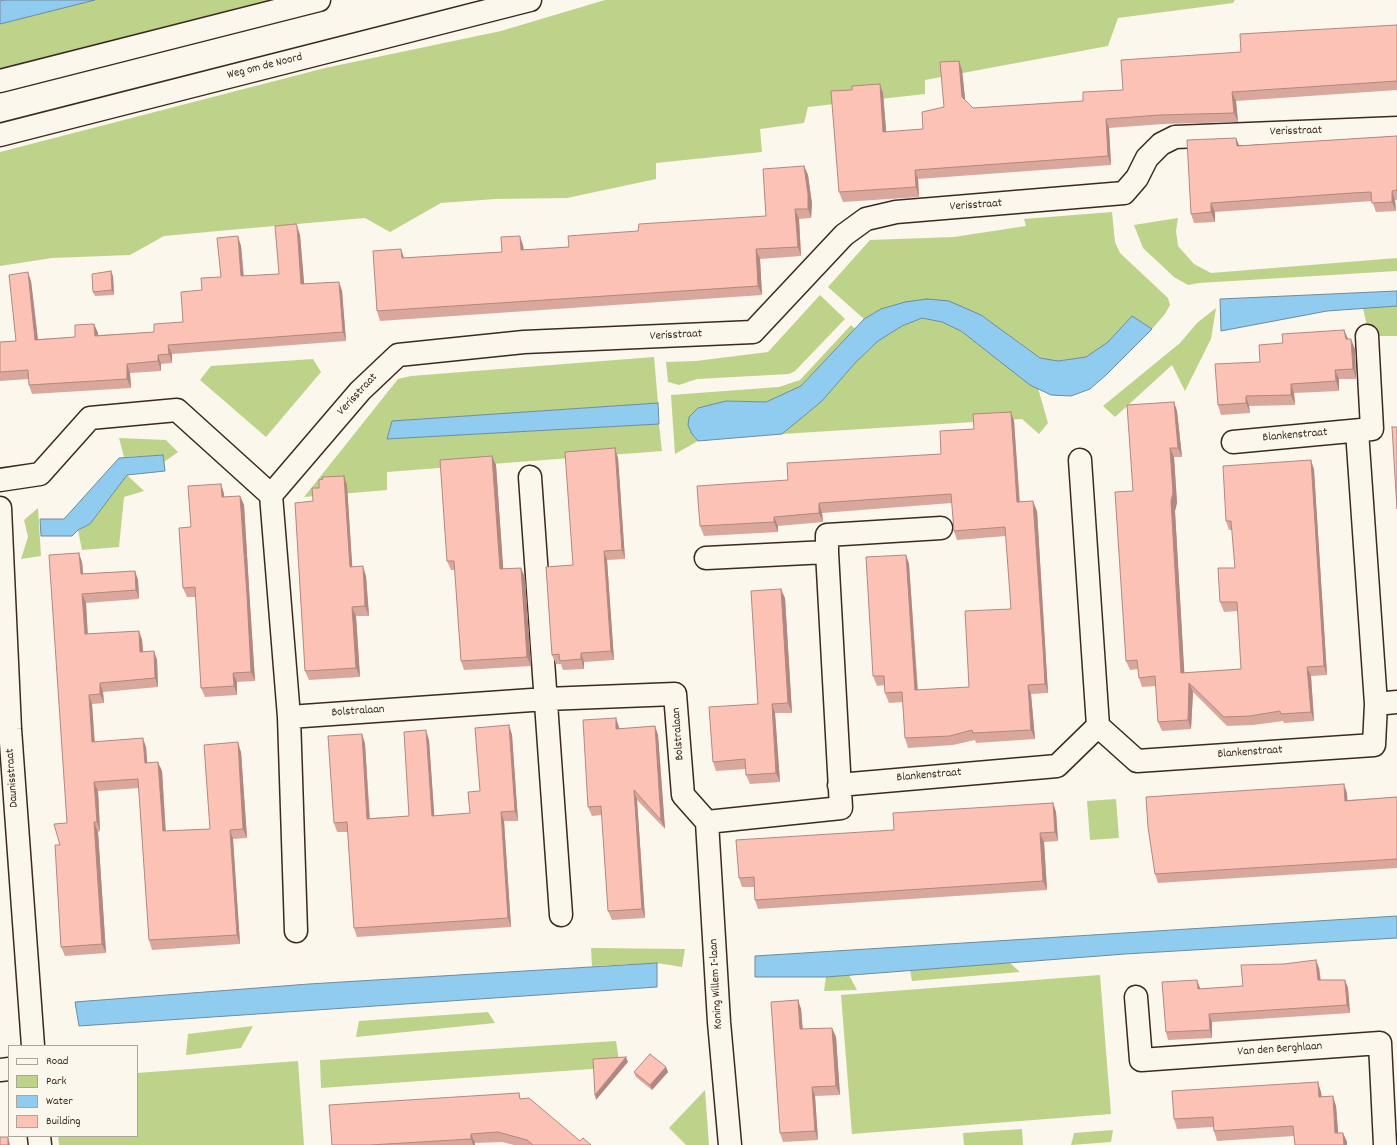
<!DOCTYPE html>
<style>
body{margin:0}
#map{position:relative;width:1397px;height:1145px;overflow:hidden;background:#fbf7ec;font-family:Dekko,sans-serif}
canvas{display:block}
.legend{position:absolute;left:8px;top:1045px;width:130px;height:92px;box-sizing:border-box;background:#fbf7ec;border:1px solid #aea59a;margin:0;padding:5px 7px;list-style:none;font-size:12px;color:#3b2a1e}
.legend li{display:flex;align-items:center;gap:8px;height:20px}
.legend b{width:20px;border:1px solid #aea59a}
</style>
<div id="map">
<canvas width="1397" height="1145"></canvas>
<ul class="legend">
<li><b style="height:5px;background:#fbf7ec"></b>Road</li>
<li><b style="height:11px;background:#bdd389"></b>Park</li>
<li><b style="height:11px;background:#90cbf0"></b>Water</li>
<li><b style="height:11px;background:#fdc2b6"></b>Building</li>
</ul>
</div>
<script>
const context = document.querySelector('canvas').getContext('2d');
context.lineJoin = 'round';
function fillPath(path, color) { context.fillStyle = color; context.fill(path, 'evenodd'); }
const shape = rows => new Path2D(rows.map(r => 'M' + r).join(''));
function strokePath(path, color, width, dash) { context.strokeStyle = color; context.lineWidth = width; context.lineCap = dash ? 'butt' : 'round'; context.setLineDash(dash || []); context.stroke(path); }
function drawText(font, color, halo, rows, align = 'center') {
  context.font = font + ' Dekko,sans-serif'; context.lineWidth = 4; context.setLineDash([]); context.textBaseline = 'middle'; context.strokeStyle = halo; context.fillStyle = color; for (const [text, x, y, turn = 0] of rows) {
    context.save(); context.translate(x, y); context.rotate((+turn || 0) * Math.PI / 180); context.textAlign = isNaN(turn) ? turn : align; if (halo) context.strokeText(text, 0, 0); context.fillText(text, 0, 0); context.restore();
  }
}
fillPath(shape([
 [95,0,271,0,0,68,0,24],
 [605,0,1235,0,1233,3,1118,18,1108,46,925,80,925,94,808,107,804,123,760,129,762,152,656,163,656,179,567,198,495,199,441,203,390,232,365,218,229,230,164,236,130,255,52,258,0,266,0,152,325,68,501,31],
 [1112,212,1115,242,1120,253,1168,298,1170,305,1165,314,1152,329,1132,316,1108,342,1086,357,1058,361,1040,358,981,315,881,309,864,319,828,287,870,240,954,237,1026,226,1024,219],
 [1178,218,1176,231,1178,246,1194,264,1211,273,1397,258,1397,271,1199,283,1188,285,1174,277,1143,248,1134,225],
 [820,295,845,319,795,371,789,374,697,379,679,385,668,382,666,362,696,361,768,352],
 [1397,306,1397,336,1369,336,1363,308],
 [1216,308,1211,339,1185,391,1172,365,1115,417,1103,406,1180,343,1197,323],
 [922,318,942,322,961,331,1030,384,1038,388,1048,423,1039,434,1022,419,782,434,822,401,855,363,878,341,902,326],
 [851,325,855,329,801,386,766,402,726,401,692,434,698,441,675,454,671,395,779,387,800,380],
 [654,357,658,403,392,421,387,439,659,424,662,451,387,472,387,490,304,497,398,379,411,376],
 [313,359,321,372,266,437,200,380,211,366],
 [119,438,166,440,178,452,164,462,163,455,124,457],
 [127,475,144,491,124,497,119,547,82,550,78,530,90,524],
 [38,508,41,556,21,559,28,537,24,520],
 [1116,799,1119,838,1090,840,1087,801],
 [591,948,685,949,682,967,657,963,592,966],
 [1010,963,1020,972,912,981,910,970],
 [849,975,857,990,824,991,826,977],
 [1100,975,1111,1114,852,1134,841,995],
 [488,1012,495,1023,356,1037,359,1021],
 [253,1026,241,1048,186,1055,188,1034],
 [616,1041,620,1067,321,1088,320,1060],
 [298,1061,304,1145,59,1145,58,1136,137,1136,137,1073],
 [705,1090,709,1145,686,1145,669,1128],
 [1022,1129,1023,1145,964,1145,963,1133],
 [1113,1130,1111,1142,1071,1145,1074,1133]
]), '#bdd389');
const water = shape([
 [4,0,95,0,0,24,0,1,4,0],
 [1397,291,1397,306,1327,311,1221,331,1220,299,1397,291],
 [927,299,949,301,981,315,1040,358,1058,361,1086,357,1108,342,1132,316,1152,329,1106,375,1090,389,1071,396,1051,395,1030,385,961,331,942,322,922,318,902,326,878,341,855,363,822,401,782,434,698,441,692,434,688,425,689,417,698,408,726,401,766,402,801,386,864,319,881,309,905,302,927,299],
 [658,403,659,424,387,439,392,421,658,403],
 [163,455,165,471,127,475,90,524,78,530,72,536,41,536,40,519,64,519,119,458,163,455],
 [1397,916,1397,938,1125,954,826,977,755,977,755,956,1397,916],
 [657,963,657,987,79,1026,75,1002,309,984,657,963]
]);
fillPath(water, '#90cbf0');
strokePath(water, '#6e8b9c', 1);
const minor = shape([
 [1233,442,1372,429,1367,336],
 [1080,460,1098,726],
 [530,477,561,915],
 [0,480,40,474,90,418,177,410,271,495,360,391,398,355,524,342,753,332,844,235,866,219,896,212,1124,193,1137,178,1147,158,1161,144,1175,137,1397,128],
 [271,495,289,717,296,931],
 [0,508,10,729,33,1046],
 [706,558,827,552,827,535,941,528],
 [1376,704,1397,702],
 [289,717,546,699,675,694,683,795,707,822],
 [839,785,1057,766,1098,726,1137,761,1374,745,1376,704,1357,431],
 [707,822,841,808,827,552],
 [707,822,719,1022,730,1145],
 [1136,997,1141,1060,1380,1043,1385,1145],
 [0,1070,9,1069],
 [39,1136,40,1145]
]);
const highway = shape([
 [0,81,319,0],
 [0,135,530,0]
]);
strokePath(minor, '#3b2a1e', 25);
strokePath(highway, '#3b2a1e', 25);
strokePath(minor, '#fbf7ec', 22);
strokePath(highway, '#fbf7ec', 22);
fillPath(shape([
 [1397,25,1397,90,1236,101,1238,122,1163,124,1109,128,1111,165,918,179,919,197,843,202,839,192,883,93,886,132,923,129,944,107,959,61,962,70,965,100,973,108,1083,101,1123,90,1241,52],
 [1397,136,1397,200,1395,200,1396,211,1376,212,1372,201,1215,212,1215,222,1194,223,1191,214,1236,138,1239,146],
 [804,166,808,175,812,204,811,218,799,219,801,256,760,259,762,295,380,321,377,311,404,258,502,252,523,245,524,250,569,247,638,231,766,216],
 [297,226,300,235,304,284,339,282,342,291,346,341,172,354,172,363,161,364,161,371,130,373,131,388,32,394,29,385,29,379,0,381,0,342,16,341,31,281,38,339,75,337,94,324,98,333,98,335,154,332,183,322,202,290,221,277,241,246,244,276,279,274],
 [113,276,114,295,95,296,93,292],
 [1344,330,1348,339,1355,349,1356,379,1339,379,1339,391,1294,393,1295,405,1249,406,1250,413,1221,415,1218,405,1260,362,1283,343],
 [1174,402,1177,411,1182,457,1174,457,1177,503,1175,511,1184,673,1241,669,1238,611,1224,612,1220,602,1235,568,1232,530,1229,530,1226,521,1311,460,1314,470,1327,675,1311,676,1314,721,1284,723,1283,721,1253,725,1227,726,1193,692,1191,729,1162,731,1158,722,1156,686,1142,687,1139,678,1138,669,1130,670,1126,661,1133,491],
 [1011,412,1014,421,1020,502,1037,511,1048,693,1031,694,1035,739,976,743,975,740,953,745,908,748,905,738,903,702,889,703,885,693,885,685,877,686,873,676,906,555,909,564,918,690,969,687,1011,609,1006,536,957,540,954,531,952,503,822,513,823,522,778,526,778,532,704,536,700,526,788,480,941,454,974,429],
 [492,456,496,465,503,569,521,568,525,578,531,666,464,670,461,661,455,570,451,570,447,561],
 [618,458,625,559,607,560,614,660,584,662,584,669,563,670,561,664,556,664,552,655,573,565],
 [344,476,347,485,352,567,366,576,369,616,356,616,360,677,309,680,305,671,313,501],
 [221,484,224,494,224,497,240,496,244,505,250,604,255,681,237,682,237,695,205,697,201,688,196,597,187,597,183,588,191,527],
 [82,562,83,574,135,571,138,580,139,599,86,603,88,634,139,631,142,640,143,652,154,651,157,660,158,687,103,692,104,703,92,704,95,742,146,747,147,763,162,771,166,831,210,829,241,752,247,838,233,839,240,944,152,950,149,940,139,788,98,791,100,831,98,832,106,953,65,956,61,947,60,845,67,823],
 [785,598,792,713,775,713,780,782,750,784,746,775,746,769,716,771,713,762,758,704],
 [509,725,512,735,518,821,504,821,511,927,357,937,354,928,348,832,337,832,334,823,362,734,365,744,370,818,409,816,429,740,434,816,470,813],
 [655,726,658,735,665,829,637,800,645,918,612,920,608,911,602,815,592,816,588,807,619,727,619,729],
 [1347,793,1347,800,1397,797,1397,868,1158,883,1155,874],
 [1053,803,1056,812,1058,841,1044,842,1047,890,758,909,755,900,754,887,742,887,739,878,894,830],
 [1319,968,1321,980,1345,980,1348,988,1350,1013,1212,1022,1212,1038,1168,1040,1166,1032,1197,980,1200,989,1243,986],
 [798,1000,801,1009,803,1029,832,1028,836,1037,840,1095,815,1096,818,1140,783,1142,780,1133],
 [666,1067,668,1072,652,1090,636,1077,634,1072],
 [1321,1092,1322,1097,1336,1106,1338,1133,1343,1133,1347,1142,1347,1145,1295,1145,1294,1136,1217,1141,1214,1131,1213,1127,1177,1129,1174,1119],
 [521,1099,580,1141,591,1145,514,1145,502,1142,475,1143,475,1145,332,1145]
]), '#daa79d');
fillPath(shape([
 [959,61,962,70,966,107,962,97],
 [880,84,883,93,887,141,883,132],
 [1232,92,1236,101,1238,122,1234,113],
 [1106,119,1109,128,1111,165,1108,156],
 [1236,138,1240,147,1237,146],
 [804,166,808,175,812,204,811,218,808,209],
 [915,170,918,179,919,197,916,187],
 [1392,191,1395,200,1396,211,1392,202],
 [1211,203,1215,212,1215,222,1211,212],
 [795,209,799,219,801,256,798,247],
 [297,226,300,235,305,293,301,284],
 [238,236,241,246,244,285,241,276],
 [520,236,523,245,524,260,521,250],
 [401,249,404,258,402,258],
 [756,249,760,259,762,295,758,286],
 [111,271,113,276,114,295,112,290],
 [28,272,31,281,39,349,35,340],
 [339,282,342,291,346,341,343,332],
 [94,324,98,333,99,345,95,336],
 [1344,330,1348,339,1346,339],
 [1351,339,1355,349,1356,379,1353,369],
 [168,345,172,354,172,363,169,354],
 [158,355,161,364,161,371,158,361],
 [127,364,130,373,131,388,127,379],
 [1335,370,1339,379,1339,391,1336,381],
 [1291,384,1294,393,1295,405,1291,395],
 [1246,396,1249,406,1250,413,1246,403],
 [1174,402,1177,411,1182,457,1178,448],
 [1011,412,1014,421,1020,512,1017,502],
 [615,448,618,458,625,559,622,550],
 [1170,448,1174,457,1177,503,1175,511,1185,683,1181,673,1171,501],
 [492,456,496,465,504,579,500,569],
 [1311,460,1314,470,1327,675,1324,666],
 [344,476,347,485,353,577,350,567],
 [221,484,224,494,225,506,222,497],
 [240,496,244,505,250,604,255,681,251,672],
 [1033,501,1037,511,1048,693,1045,684],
 [819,503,822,513,823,522,819,513],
 [774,517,778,526,778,532,774,522],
 [604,551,607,560,614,660,611,651],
 [79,553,82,562,84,583,81,574],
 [906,555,909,564,918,699,915,690],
 [363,566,366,576,369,616,365,606],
 [521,568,525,578,531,666,527,657],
 [135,571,138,580,139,599,136,590],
 [781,589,785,598,792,713,788,703],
 [82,594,86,603,88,643,85,634],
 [352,607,356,616,360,677,356,668],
 [139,631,142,640,144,662,140,652],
 [154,651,157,660,158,687,155,678],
 [581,653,584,662,584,669,581,659],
 [1307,667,1311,676,1314,721,1311,712],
 [233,673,237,682,237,695,234,686],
 [100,683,103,692,104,703,100,694],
 [1189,683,1193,692,1191,729,1188,720],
 [1028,685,1031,694,1035,739,1031,730],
 [89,695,92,704,95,751,92,742],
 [772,704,775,713,780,782,776,773],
 [616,718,619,727,620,738,616,729],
 [509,725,512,735,518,821,515,811],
 [655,726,658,735,665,829,661,820],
 [426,730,429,740,435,825,432,816],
 [362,734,365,744,370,828,367,819],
 [143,738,146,747,148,772,145,763],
 [238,742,241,752,247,838,243,829],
 [158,762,162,771,166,841,163,831],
 [94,782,98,791,100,831,97,822],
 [1344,784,1347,793,1348,810,1345,801],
 [634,790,637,800,645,918,642,909],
 [1053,803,1056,812,1058,841,1055,832],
 [501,812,504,821,511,927,508,918],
 [94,822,98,832,106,953,102,944],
 [230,830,233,839,240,944,237,935],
 [1040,833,1044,842,1047,890,1043,881],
 [1316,960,1319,968,1321,988,1318,980],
 [1197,980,1200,988,1201,997,1198,989],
 [1345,980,1348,988,1350,1013,1347,1005],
 [798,1000,801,1009,803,1038,800,1029],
 [1209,1014,1212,1022,1212,1038,1210,1030],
 [832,1028,836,1037,840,1095,836,1086],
 [626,1057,628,1062,596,1100,595,1095],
 [666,1067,668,1072,652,1090,650,1085],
 [1318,1082,1321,1092,1322,1107,1319,1097],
 [812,1087,815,1096,818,1140,815,1131],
 [1333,1096,1336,1106,1339,1143,1335,1133],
 [1343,1133,1347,1142,1347,1145,1344,1145],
 [471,1134,475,1143,475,1145,473,1145,471,1139],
 [8,1137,10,1145,8,1145]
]), '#b1887f');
const building = shape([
 [1397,25,1397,81,1232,92,1234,113,1160,115,1106,119,1108,156,915,170,916,187,839,192,831,91,852,90,852,86,880,84,883,132,923,129,922,112,944,107,940,62,959,61,962,97,973,108,1083,101,1083,92,1123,90,1121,60,1241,52,1240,34,1397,25],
 [1397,136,1397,190,1392,191,1392,202,1372,203,1371,192,1352,193,1211,203,1211,212,1191,214,1187,140,1236,138,1237,146,1397,136],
 [804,166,808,194,808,209,795,209,798,247,756,249,758,286,377,311,373,251,401,249,402,258,502,252,501,237,520,236,521,250,569,247,568,236,638,231,639,224,766,216,763,169,804,166],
 [296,224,297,226,301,284,339,282,343,332,168,345,169,354,158,355,158,361,127,364,127,379,29,385,28,370,0,372,0,342,16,341,9,275,28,272,35,340,75,337,75,325,94,324,95,336,154,332,154,324,183,322,181,292,202,290,201,278,221,277,217,238,238,236,241,276,279,274,275,226,296,224],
 [111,271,112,290,93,292,92,274,111,271],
 [1344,330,1346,339,1351,339,1353,369,1335,370,1336,381,1291,384,1291,395,1246,396,1246,403,1218,405,1215,364,1260,362,1259,345,1283,343,1282,334,1344,330],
 [1174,402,1178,448,1170,448,1173,493,1171,501,1181,673,1241,669,1237,602,1220,602,1218,568,1235,568,1231,521,1226,521,1223,466,1311,460,1324,666,1307,667,1311,712,1281,714,1280,711,1250,716,1224,717,1189,683,1188,720,1158,722,1155,676,1139,678,1137,660,1126,661,1115,492,1133,491,1127,405,1174,402],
 [1011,412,1017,502,1033,501,1043,648,1045,684,1028,685,1031,730,973,733,972,730,950,736,905,738,902,692,885,693,884,676,873,676,866,557,906,555,915,690,969,687,965,611,1011,609,1005,527,954,531,951,494,819,503,819,513,774,517,774,522,700,526,697,486,788,480,787,463,941,454,940,431,974,429,973,414,1011,412],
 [1392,427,1397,427,1397,509,1392,427],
 [615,448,622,550,604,551,611,651,581,653,581,659,560,661,559,654,552,655,546,567,573,565,565,452,615,448],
 [492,456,500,569,521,568,527,657,461,661,454,561,447,561,440,460,492,456],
 [344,476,350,567,363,566,365,606,352,607,356,668,305,671,295,503,313,501,312,488,319,488,319,480,323,479,322,477,344,476],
 [221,484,222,497,240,496,247,595,251,672,233,673,234,686,201,688,195,587,183,588,179,528,191,527,188,486,221,484],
 [79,553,81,574,135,571,136,590,82,594,85,634,139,631,140,652,154,651,155,678,100,683,100,694,89,695,92,742,143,738,145,763,158,762,163,831,210,829,204,745,238,742,243,829,230,830,237,935,149,940,138,779,94,782,97,822,94,822,102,944,61,947,55,845,60,845,54,824,67,823,49,555,79,553],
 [781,589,788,703,772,704,776,773,746,775,745,759,713,762,709,707,758,704,751,591,781,589],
 [616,718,616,729,655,726,661,820,634,790,642,909,608,911,601,806,588,807,583,720,616,718],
 [509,725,515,811,501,812,508,918,354,928,347,822,334,823,328,736,362,734,367,819,409,816,404,732,426,730,432,816,470,813,468,792,480,791,475,728,509,725],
 [1344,784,1345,801,1397,797,1397,859,1155,874,1148,827,1146,797,1344,784],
 [1053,803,1055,832,1040,833,1043,881,755,900,754,877,739,878,736,840,894,830,893,813,1053,803],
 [1316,960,1318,980,1345,980,1347,1005,1209,1014,1210,1030,1166,1032,1162,982,1197,980,1198,989,1243,986,1241,965,1284,964,1316,960],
 [798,1000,800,1029,832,1028,836,1086,812,1087,815,1131,780,1133,771,1002,798,1000],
 [650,1054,666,1067,650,1085,634,1072,650,1054],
 [626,1057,595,1095,593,1059,626,1057],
 [1318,1082,1319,1097,1333,1096,1335,1133,1343,1133,1344,1145,1295,1145,1293,1126,1214,1131,1213,1117,1174,1119,1172,1091,1318,1082],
 [519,1093,520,1099,529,1098,580,1141,583,1138,591,1145,533,1145,527,1140,498,1132,471,1134,471,1139,370,1145,332,1145,329,1105,519,1093],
 [0,1137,8,1137,8,1145,0,1145,0,1137]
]);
fillPath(building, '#fdc2b6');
strokePath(building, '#b1887f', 1);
drawText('12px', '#3b2a1e', '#fbf7ec', [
 ["Weg om de Noord",265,67,-14],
 ["Verisstraat",1296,132,-2],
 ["Verisstraat",976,206,-4],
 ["Verisstraat",676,336,-3],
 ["Verisstraat",358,395,-47],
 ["Blankenstraat",1295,436,-5],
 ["Bolstralaan",358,712,-4],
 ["Bolstralaan",679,734,-94],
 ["Blankenstraat",1250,753,-4],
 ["Blankenstraat",929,776,-5],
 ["Daunisstraat",13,778,-94],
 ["Koning Willem I-laan",717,984,-93],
 ["Van den Berghlaan",1280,1050,-4]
]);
</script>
